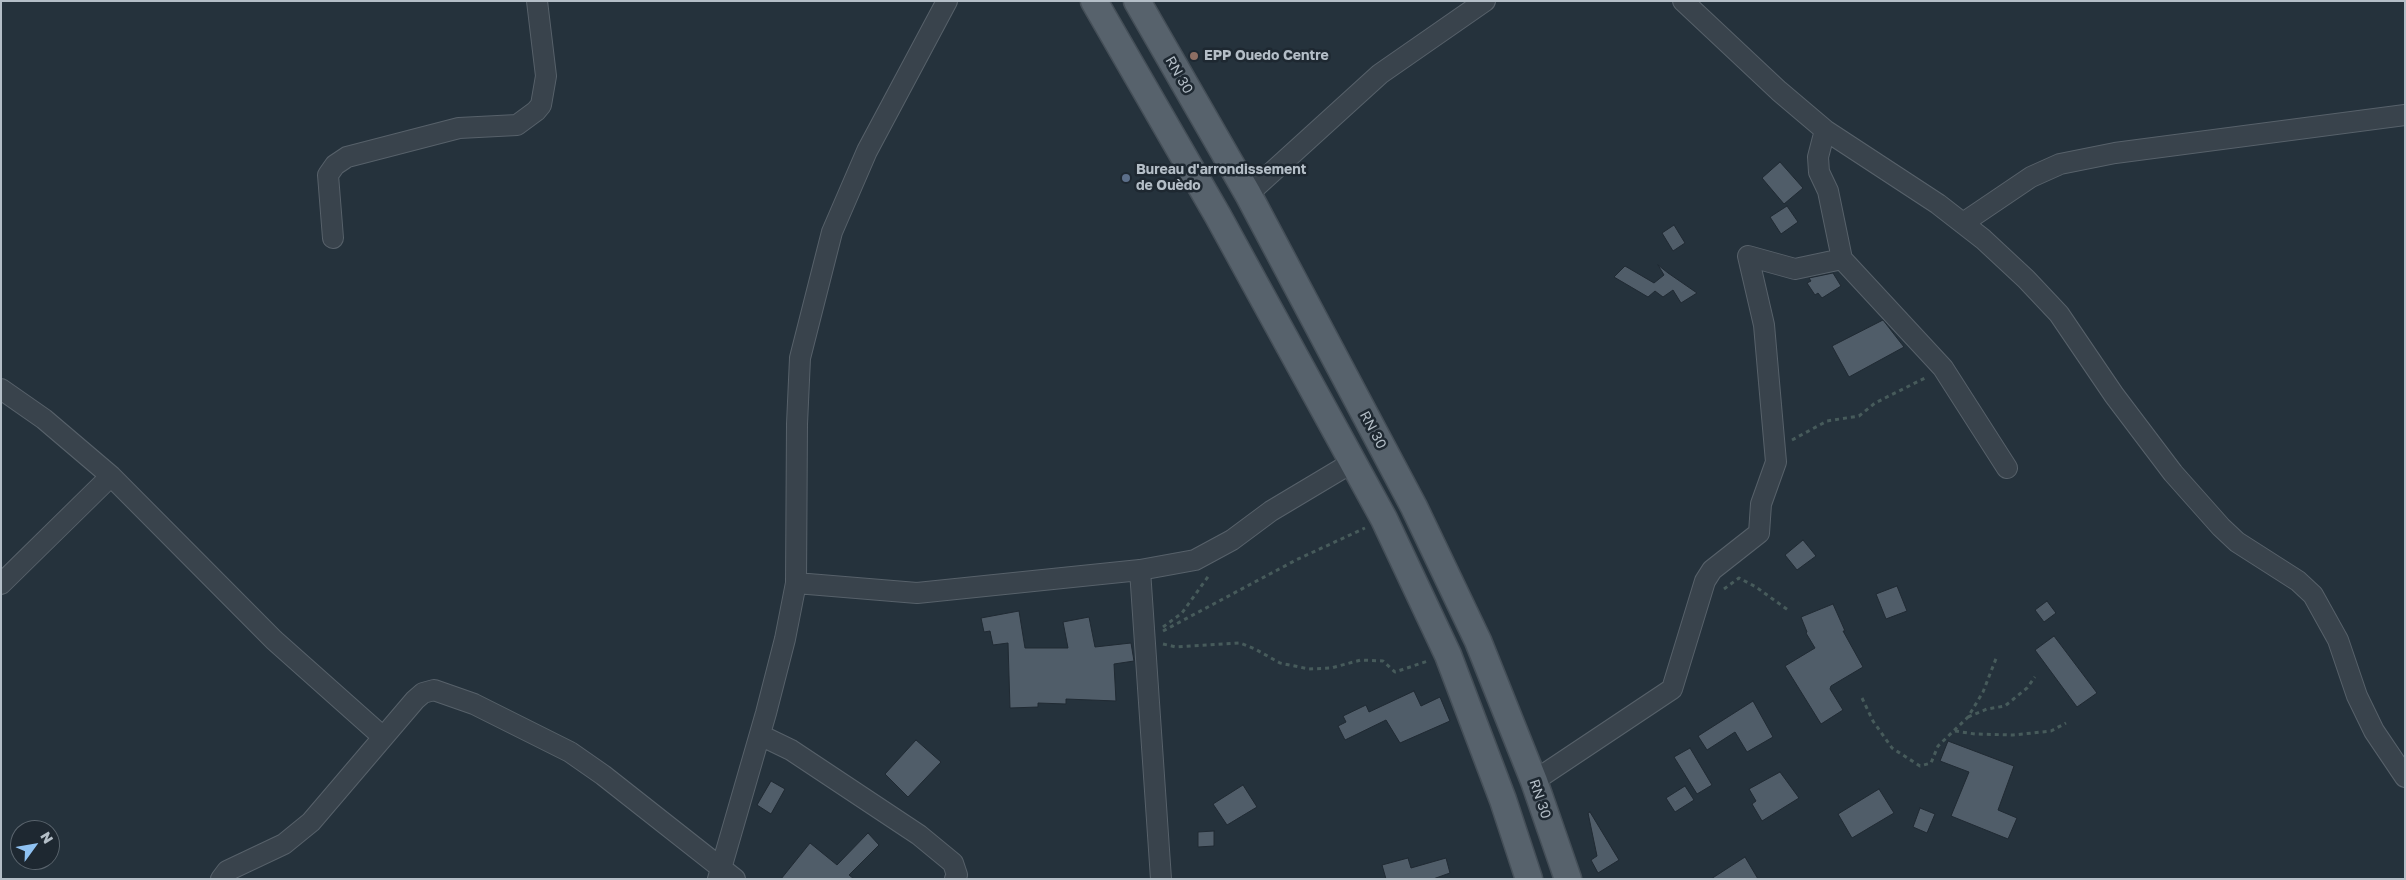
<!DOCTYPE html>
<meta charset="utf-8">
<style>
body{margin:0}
#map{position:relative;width:2406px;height:880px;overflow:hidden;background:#25323c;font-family:"Golos Text",sans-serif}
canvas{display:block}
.frame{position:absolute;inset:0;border:2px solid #b4bec7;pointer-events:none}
.north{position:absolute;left:10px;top:820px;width:50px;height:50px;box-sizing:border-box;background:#1e2831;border:1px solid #5a646d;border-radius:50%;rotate:58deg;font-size:14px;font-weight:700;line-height:20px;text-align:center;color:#b4bec7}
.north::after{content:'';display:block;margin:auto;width:18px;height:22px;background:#8fc2f2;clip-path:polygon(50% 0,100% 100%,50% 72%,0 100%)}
</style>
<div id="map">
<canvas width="2406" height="880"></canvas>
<div class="frame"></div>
<div class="north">N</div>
</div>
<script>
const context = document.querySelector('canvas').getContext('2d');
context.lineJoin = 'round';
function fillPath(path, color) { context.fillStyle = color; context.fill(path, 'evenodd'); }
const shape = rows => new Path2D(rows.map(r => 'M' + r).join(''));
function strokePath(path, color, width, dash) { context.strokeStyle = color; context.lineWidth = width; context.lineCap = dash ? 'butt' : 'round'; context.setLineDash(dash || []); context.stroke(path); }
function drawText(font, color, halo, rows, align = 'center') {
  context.font = font + ' "Golos Text",sans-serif'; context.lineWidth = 5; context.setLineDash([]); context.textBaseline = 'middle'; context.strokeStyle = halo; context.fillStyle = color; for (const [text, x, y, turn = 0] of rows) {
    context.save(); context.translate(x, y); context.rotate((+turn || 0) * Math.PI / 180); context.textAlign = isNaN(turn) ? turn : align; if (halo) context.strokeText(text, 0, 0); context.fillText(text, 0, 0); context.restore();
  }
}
const building = shape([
 [1780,162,1803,188,1784,204,1762,178,1780,162],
 [1787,206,1798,222,1781,234,1770,217,1787,206],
 [1674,225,1685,243,1673,251,1662,233,1674,225],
 [1658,265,1668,273,1697,293,1681,303,1673,290,1663,297,1655,291,1648,297,1614,277,1625,266,1654,283,1664,275,1658,265],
 [1833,273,1841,286,1822,298,1818,293,1815,295,1807,283,1811,281,1809,278,1833,273],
 [1883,320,1904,347,1849,377,1832,346,1883,320],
 [1803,540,1816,556,1797,570,1785,555,1803,540],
 [1897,586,1907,611,1886,619,1876,594,1897,586],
 [2047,601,2056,613,2044,622,2035,610,2047,601],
 [1833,604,1845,631,1843,631,1863,667,1831,686,1830,689,1843,710,1821,724,1785,666,1815,648,1806,633,1807,632,1801,617,1833,604],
 [1019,611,1025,648,1068,648,1063,622,1089,617,1095,647,1131,643,1134,661,1114,664,1116,701,1066,699,1066,704,1038,703,1038,707,1010,708,1008,643,993,645,990,631,984,632,981,618,1019,611],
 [2054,636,2097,693,2077,707,2035,650,2054,636],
 [1414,691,1421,706,1440,697,1450,721,1400,743,1386,720,1345,740,1338,726,1346,722,1343,716,1366,705,1369,712,1414,691],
 [1753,701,1773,737,1747,752,1735,732,1707,750,1698,736,1753,701],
 [916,740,941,762,908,797,885,774,916,740],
 [1948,741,2014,766,1998,810,2017,818,2008,839,1951,816,1969,772,1940,761,1948,741],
 [1690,748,1712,785,1697,794,1674,757,1690,748],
 [1780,772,1799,798,1762,821,1752,804,1756,801,1749,789,1780,772],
 [771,781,785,789,771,814,757,805,771,781],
 [1243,785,1257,807,1227,825,1213,804,1243,785],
 [1685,786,1694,800,1675,812,1666,798,1685,786],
 [1879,789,1894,813,1852,838,1838,814,1879,789],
 [1920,808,1935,814,1927,833,1913,827,1920,808],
 [1590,812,1619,860,1598,873,1591,860,1597,856,1588,813,1590,812],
 [1214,831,1214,846,1198,847,1198,832,1214,831],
 [868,833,879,845,849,875,854,879,781,879,810,843,837,865,868,833],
 [1745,857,1758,879,1711,879,1745,857],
 [1408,858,1411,868,1446,858,1450,873,1433,879,1386,879,1382,865,1408,858]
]);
fillPath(building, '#505d69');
strokePath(building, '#202a33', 1);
const minor = shape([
 [1683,1,1779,91,1825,130,1938,204,1983,239,2026,279,2059,314,2114,395,2173,473,2221,527,2237,542,2298,581,2313,595,2338,640,2357,696,2374,731,2405,777],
 [1825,130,1818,157,1819,172,1828,191,1842,259,1943,368,2007,468],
 [1248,194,1380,74,1485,1],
 [1963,223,2031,177,2060,164,2115,153,2405,115],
 [333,238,328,175,335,165,347,157,459,128,517,125,536,111,541,105,546,76,537,1],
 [1,389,44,419,111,476,274,640,383,737],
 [1140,570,1161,879],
 [796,583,917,593,1140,570,1195,560,1232,540,1271,511,1353,462],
 [1,584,111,476],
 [760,735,791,750,919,835,953,863,957,875,955,879],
 [1534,781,1672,689,1705,581,1712,570,1759,533,1761,504,1776,462,1764,325,1748,256,1795,269,1842,259],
 [221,879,227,871,284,844,311,822,415,700,423,693,434,690,474,704,570,752,603,775,735,879],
 [718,879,766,713,785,639,796,583,797,424,800,358,832,232,867,151,947,1]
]);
const major = shape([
 [1094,1,1218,216,1384,519,1448,655,1503,800,1529,879],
 [1137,1,1248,194,1414,507,1478,641,1534,781,1568,879]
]);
strokePath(minor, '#57616a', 22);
strokePath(major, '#454f58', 29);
strokePath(shape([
 [1792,440,1827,421,1859,416,1875,403,1927,377],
 [1724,589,1739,578,1756,587,1788,610],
 [1163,627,1182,613,1210,574],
 [1163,631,1296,560,1365,528],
 [1163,644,1176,647,1240,643,1255,649,1280,663,1309,669,1331,668,1361,660,1383,661,1395,672,1428,661],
 [1862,698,1873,721,1892,748,1920,766,1931,763,1938,746,1968,717,1983,692,1997,656],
 [1968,717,1987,709,2005,706,2027,688,2035,677],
 [1955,731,1975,734,2013,735,2051,731,2066,723]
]), '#475b5b', 3, [4, 4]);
strokePath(minor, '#39434c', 20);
strokePath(major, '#57626c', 26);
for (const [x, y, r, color] of [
 [1194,56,5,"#8d6e63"],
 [1126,178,5,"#5c6f8a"]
]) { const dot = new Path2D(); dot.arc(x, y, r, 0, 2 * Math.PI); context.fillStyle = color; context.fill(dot); strokePath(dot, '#1e2831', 2); }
drawText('bold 14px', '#b4bec7', '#1e2831', [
 ["EPP Ouedo Centre",1204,56],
 ["Bureau d'arrondissement",1136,170],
 ["de Ouèdo",1136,186]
], 'left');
drawText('14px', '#b4bec7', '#1e2831', [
 ["RN 30",1179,75,60],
 ["RN 30",1373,430,62],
 ["RN 30",1540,799,71]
]);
</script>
